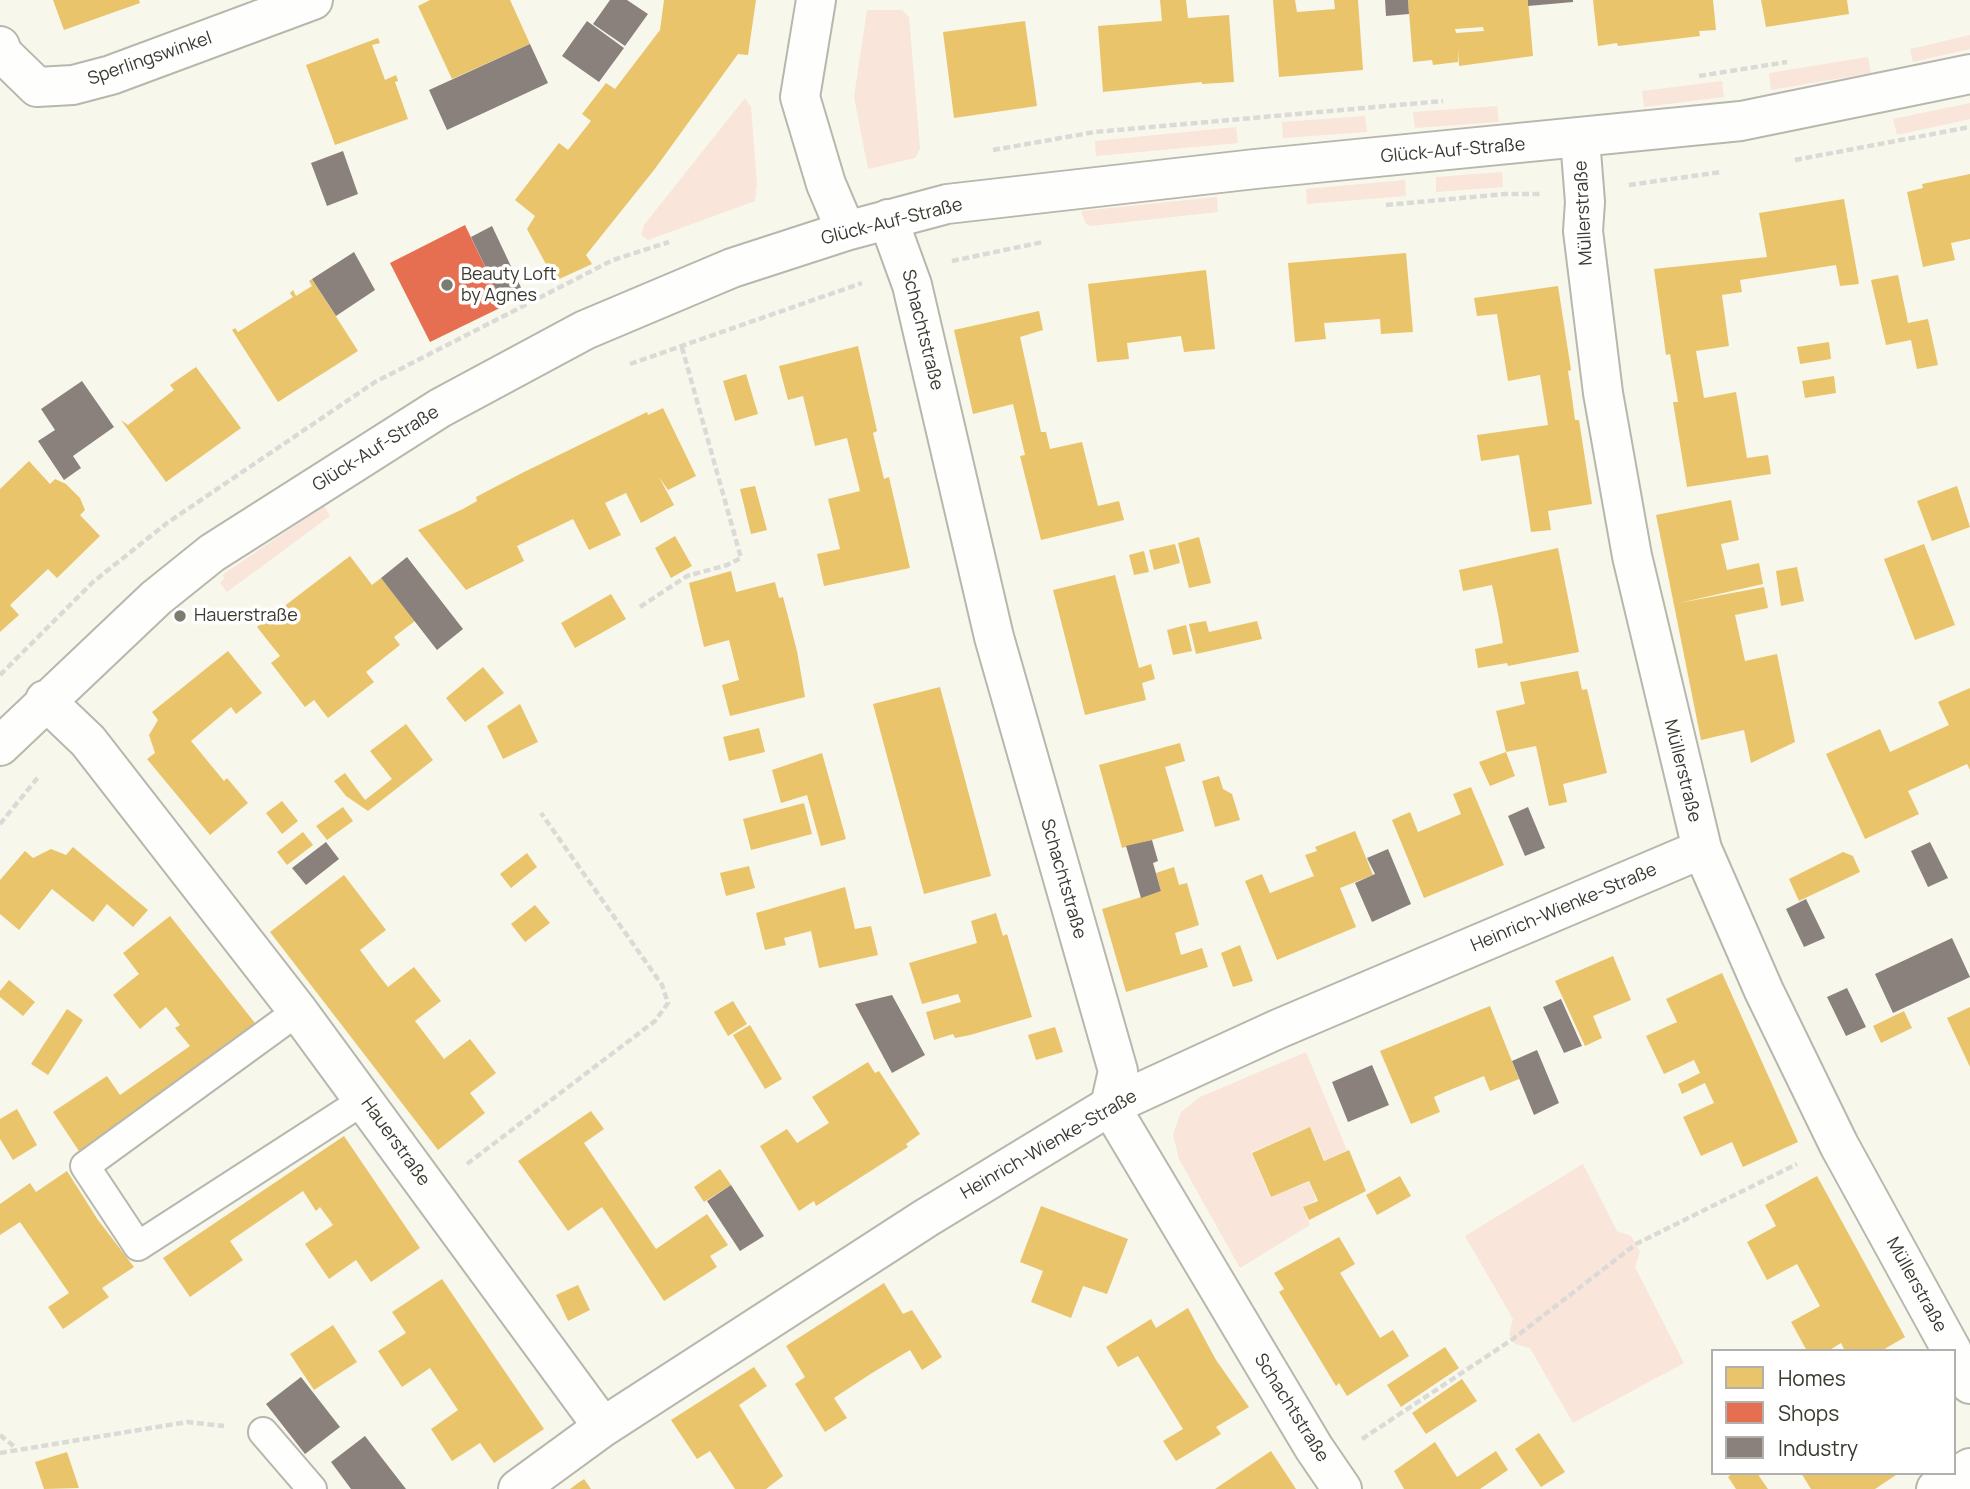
<!DOCTYPE html>
<meta charset="utf-8">
<style>
body{margin:0}
#map{position:relative;width:1970px;height:1489px;overflow:hidden;background:#f8f7ec;font-family:Manrope,sans-serif}
canvas{display:block}
.legend{position:absolute;left:1711px;top:1349px;width:245px;height:126px;box-sizing:border-box;background:#fff;border:2px solid #b1b0ac;margin:0;padding:9px 12px;list-style:none;font-size:21px;color:#3b3a2f}
.legend li{display:flex;align-items:center;gap:14px;height:35px}
.legend b{width:35px;border:2px solid #b1b0ac}
</style>
<div id="map">
<canvas width="1970" height="1489"></canvas>
<ul class="legend">
<li><b style="height:19px;background:#e9c46a"></b>Homes</li>
<li><b style="height:19px;background:#e76f51"></b>Shops</li>
<li><b style="height:19px;background:#8a817c"></b>Industry</li>
</ul>
</div>
<script>
const context = document.querySelector('canvas').getContext('2d');
context.lineJoin = 'round';
function fillPath(path, color) { context.fillStyle = color; context.fill(path, 'evenodd'); }
const shape = rows => new Path2D(rows.map(r => 'M' + r).join(''));
function strokePath(path, color, width, dash) { context.strokeStyle = color; context.lineWidth = width; context.lineCap = dash ? 'butt' : 'round'; context.setLineDash(dash || []); context.stroke(path); }
function drawText(font, color, halo, rows, align = 'center') {
  context.font = font + ' Manrope,sans-serif'; context.lineWidth = 7; context.setLineDash([]); context.textBaseline = 'middle'; context.strokeStyle = halo; context.fillStyle = color; for (const [text, x, y, turn = 0] of rows) {
    context.save(); context.translate(x, y); context.rotate((+turn || 0) * Math.PI / 180); context.textAlign = isNaN(turn) ? turn : align; if (halo) context.strokeText(text, 0, 0); context.fillText(text, 0, 0); context.restore();
  }
}
fillPath(shape([
 [867,10,902,10,909,17,920,149,915,158,868,169,854,97],
 [1970,35,1970,49,1913,62,1910,49],
 [1868,57,1871,73,1771,90,1769,73],
 [1722,81,1724,97,1644,107,1642,91],
 [745,98,751,107,757,183,755,201,648,240,641,235,644,225],
 [1970,103,1970,119,1897,135,1893,119],
 [1497,106,1499,122,1415,128,1413,112],
 [1365,116,1367,132,1283,138,1282,122],
 [1236,127,1238,143,1096,156,1095,141],
 [1502,172,1503,187,1436,192,1436,177],
 [1405,180,1406,196,1307,204,1306,189],
 [1217,197,1218,212,1091,226,1086,224,1081,211],
 [324,506,330,516,280,553,227,592,220,583,225,578,222,575],
 [1306,1052,1347,1150,1325,1160,1310,1127,1251,1152,1270,1197,1309,1182,1316,1200,1303,1207,1310,1225,1240,1268,1179,1159,1173,1135,1181,1112,1200,1097],
 [1583,1164,1617,1231,1631,1236,1640,1252,1635,1267,1684,1363,1573,1423,1530,1348,1515,1344,1509,1334,1513,1319,1465,1236]
]), '#f9e5da');
fillPath(shape([
 [53,0,139,0,140,3,64,30],
 [430,0,510,0,530,44,452,79,418,6],
 [664,0,756,0,748,55,738,54,654,170,586,255,592,264,555,281,527,229,535,216,515,200,559,143,568,150,591,121,582,114,606,83,615,89,660,30],
 [1160,0,1186,0,1188,18,1229,15,1234,82,1202,84,1202,82,1103,92,1098,26,1162,21],
 [1273,0,1295,0,1297,12,1335,9,1334,0,1358,0,1363,70,1279,77],
 [1408,0,1528,0,1533,56,1459,66,1458,49,1458,62,1433,65,1432,60,1413,62],
 [1483,27,1484,31,1456,33,1455,29],
 [1593,0,1713,0,1716,30,1699,31,1700,36,1618,46,1617,43,1598,46],
 [1761,0,1847,0,1849,14,1766,27],
 [1025,21,1037,106,954,118,943,32],
 [378,38,380,43,372,45,385,80,396,75,398,81,395,82,408,119,335,145,306,65],
 [1970,174,1970,239,1951,243,1955,260,1923,267,1907,192,1923,188,1922,184],
 [1844,199,1859,284,1840,286,1836,265,1740,280,1742,292,1722,295,1729,346,1696,351,1704,398,1736,392,1747,458,1768,455,1771,474,1687,487,1673,402,1678,402,1670,354,1666,355,1654,269,1767,257,1759,213],
 [1406,253,1413,332,1381,334,1380,319,1324,323,1326,339,1295,342,1288,263],
 [1206,270,1215,349,1184,352,1181,336,1127,343,1129,359,1097,362,1088,284],
 [1898,275,1908,323,1928,319,1938,365,1917,369,1911,340,1886,345,1871,280],
 [312,279,358,351,278,402,232,330,235,328,238,332,293,297,290,293,293,290,296,296,312,286,309,281],
 [1558,286,1571,370,1568,371,1571,390,1575,420,1579,420,1592,504,1548,511,1551,530,1531,532,1519,455,1481,461,1477,435,1548,425,1540,375,1508,381,1497,314,1477,316,1474,298],
 [1039,311,1043,330,1020,337,1041,432,1046,432,1050,449,1082,442,1098,506,1119,501,1124,520,1041,540,1020,456,1025,455,1013,404,973,414,954,330],
 [1829,342,1831,359,1800,364,1797,347],
 [858,346,877,431,873,433,884,479,889,477,910,568,824,586,817,554,840,549,828,499,860,491,847,438,815,446,803,396,788,400,779,366],
 [196,367,241,428,166,482,121,420,128,425,174,390,170,385],
 [746,374,758,414,735,421,723,381],
 [1834,376,1836,393,1805,398,1802,381],
 [663,408,696,476,668,490,659,477,674,505,641,523,626,493,605,503,621,535,589,550,573,519,517,546,524,561,466,590,418,530,463,509,477,501,476,497,522,473,647,412,648,415],
 [29,461,50,484,55,479,66,484,80,498,85,510,80,515,100,536,57,578,48,569,10,605,19,615,0,632,0,489],
 [755,486,767,530,751,534,740,489],
 [1957,486,1970,527,1932,541,1917,501],
 [1731,500,1739,540,1721,544,1727,570,1759,563,1763,584,1679,603,1764,587,1768,608,1735,615,1745,661,1777,654,1795,742,1751,763,1744,730,1701,740,1656,515],
 [675,536,692,566,671,578,655,548],
 [1199,537,1211,583,1189,588,1178,543],
 [1175,544,1180,563,1154,570,1149,550],
 [1924,544,1955,625,1915,640,1884,559],
 [1558,548,1579,652,1508,666,1507,663,1478,668,1475,649,1503,643,1498,614,1492,585,1463,591,1459,570],
 [1144,551,1149,572,1134,575,1129,555],
 [350,556,372,585,381,578,415,621,394,637,400,645,366,672,374,682,328,718,314,700,305,707,271,663,280,656,257,627],
 [1797,567,1804,601,1781,606,1776,571],
 [731,571,736,592,775,582,779,598,783,597,797,651,805,697,730,716,722,685,739,680,729,640,704,647,689,583],
 [1115,575,1139,668,1151,664,1155,679,1142,683,1146,700,1085,715,1053,590],
 [611,594,626,619,575,648,561,623],
 [1206,621,1209,632,1257,621,1262,639,1196,654,1189,624],
 [1186,625,1192,651,1173,655,1167,630],
 [228,651,262,693,236,714,231,707,191,741,224,781,227,778,248,803,210,835,147,759,155,753,149,735,158,720,152,712],
 [483,667,504,693,465,722,446,698],
 [1578,671,1582,690,1587,689,1607,773,1563,784,1567,802,1549,806,1536,746,1506,752,1515,776,1490,786,1479,762,1506,752,1496,711,1525,704,1520,682],
 [940,687,991,876,924,894,873,704],
 [1970,688,1970,770,1967,764,1908,791,1919,814,1865,839,1826,754,1880,729,1890,752,1949,725,1938,702],
 [520,704,538,742,503,759,487,726],
 [406,724,433,760,368,811,346,796,334,781,345,773,365,800,392,779,370,751],
 [759,728,765,752,729,761,723,737],
 [1180,743,1185,761,1165,767,1184,831,1122,848,1099,765],
 [822,753,846,839,821,846,807,795,781,803,772,770],
 [1219,776,1223,789,1232,794,1240,820,1215,827,1202,781],
 [1471,787,1504,865,1424,898,1392,820,1410,812,1418,832,1461,814,1453,794],
 [282,801,298,821,282,834,266,813],
 [804,803,812,834,751,850,743,819],
 [343,807,353,821,327,840,316,826],
 [1355,831,1373,875,1340,888,1356,927,1277,960,1245,881,1262,874,1270,893,1314,876,1305,855,1317,851,1315,847],
 [303,832,313,845,287,865,277,852],
 [73,847,148,910,133,927,107,904,93,922,52,889,19,930,0,914,0,880,25,851,33,858,51,849,66,855],
 [1843,852,1853,856,1860,872,1799,901,1789,879],
 [527,853,537,867,511,888,500,874],
 [749,866,755,888,726,896,720,873],
 [1174,867,1179,885,1187,883,1199,925,1175,933,1181,955,1202,948,1208,967,1126,992,1102,909,1161,891,1156,873],
 [344,875,386,930,360,950,374,969,388,987,414,967,441,1001,415,1021,444,1059,470,1039,496,1073,470,1093,485,1113,438,1150,270,932],
 [845,887,855,929,871,926,878,955,819,968,811,931,784,938,786,945,765,950,756,913],
 [535,905,550,923,525,942,511,924],
 [996,913,1003,936,1007,934,1032,1017,970,1035,955,1038,953,1034,934,1040,926,1012,961,1002,958,994,922,1004,909,963,977,943,971,921],
 [170,916,255,1023,177,1084,79,1151,53,1112,107,1076,120,1095,190,1046,175,1028,180,1025,166,1007,140,1029,113,995,139,974,123,953],
 [1240,945,1253,981,1233,987,1221,953],
 [1613,956,1631,1000,1593,1016,1602,1038,1585,1046,1555,981],
 [1722,973,1798,1142,1743,1167,1732,1142,1701,1156,1683,1117,1714,1103,1705,1083,1682,1094,1678,1084,1700,1073,1694,1060,1664,1074,1646,1036,1677,1022,1666,999],
 [9,980,35,1002,23,1016,0,997,0,991],
 [733,1001,747,1024,728,1036,714,1012],
 [1490,1006,1519,1079,1490,1091,1484,1076,1445,1092,1434,1097,1440,1112,1411,1124,1380,1051],
 [1970,1007,1970,1067,1947,1018],
 [67,1009,83,1020,48,1075,31,1064],
 [1904,1011,1912,1028,1881,1043,1873,1026],
 [750,1025,782,1079,765,1089,733,1035],
 [1055,1027,1063,1052,1036,1060,1028,1035],
 [868,1062,875,1073,879,1071,920,1134,906,1144,908,1147,816,1206,814,1201,799,1211,760,1146,787,1129,797,1143,829,1123,812,1097],
 [17,1109,37,1145,13,1160,0,1139,0,1119],
 [591,1111,604,1129,584,1143,656,1249,707,1214,728,1245,710,1256,717,1267,664,1301,602,1207,568,1231,518,1161],
 [1310,1127,1324,1161,1349,1150,1366,1191,1309,1220,1303,1207,1318,1201,1309,1181,1271,1197,1252,1153],
 [344,1136,420,1248,371,1282,356,1260,329,1279,305,1244,333,1225,320,1207,316,1211,303,1191,230,1241,243,1260,190,1297,163,1258],
 [720,1169,731,1185,704,1202,694,1187],
 [67,1171,98,1220,134,1267,102,1288,109,1297,63,1329,48,1307,69,1293,20,1222,0,1235,0,1204,30,1183,36,1192],
 [1400,1176,1411,1196,1377,1215,1366,1195],
 [1817,1176,1905,1337,1881,1351,1845,1351,1841,1343,1828,1351,1807,1351,1791,1322,1820,1306,1797,1264,1767,1280,1747,1242,1776,1226,1765,1205],
 [1041,1206,1128,1239,1107,1294,1083,1286,1071,1318,1031,1302,1043,1271,1020,1262],
 [1339,1237,1355,1264,1340,1273,1380,1338,1393,1330,1409,1356,1347,1396,1339,1383,1336,1386,1279,1292,1284,1289,1274,1273],
 [442,1279,544,1429,494,1463,480,1443,452,1461,431,1429,458,1410,430,1368,402,1387,378,1351,406,1333,392,1312],
 [884,1283,903,1314,912,1310,942,1357,922,1370,910,1350,872,1373,834,1398,847,1418,825,1432,795,1384,805,1377,786,1346],
 [578,1285,590,1310,568,1321,556,1295],
 [1188,1308,1216,1360,1249,1407,1216,1427,1221,1434,1176,1461,1163,1441,1183,1429,1138,1356,1118,1367,1106,1347,1151,1319,1156,1328],
 [333,1325,357,1362,314,1390,290,1354],
 [1445,1347,1459,1368,1401,1407,1387,1385],
 [754,1367,767,1386,739,1405,783,1476,766,1489,735,1489,710,1451,697,1459,671,1420],
 [1462,1379,1477,1401,1426,1434,1412,1413],
 [1539,1433,1565,1472,1541,1487,1515,1449],
 [1435,1442,1457,1477,1496,1451,1508,1470,1480,1489,1404,1489,1394,1471],
 [1271,1451,1296,1489,1215,1489],
 [67,1452,79,1488,44,1489,35,1462],
 [1733,1473,1757,1473,1768,1489,1736,1489,1728,1477],
 [1801,1473,1899,1473,1875,1489,1811,1489],
 [584,1479,591,1489,570,1489,578,1483]
]), '#e9c46a');
fillPath(shape([
 [465,225,504,306,430,342,390,263]
]), '#e76f51');
fillPath(shape([
 [610,0,627,0,648,14,625,46,593,24],
 [1385,0,1408,0,1409,14,1386,16],
 [1528,0,1573,0,1573,2,1528,6],
 [587,21,624,48,599,82,562,56],
 [530,44,548,83,447,130,429,90],
 [343,151,358,194,327,206,311,163],
 [492,226,525,296,504,306,471,237],
 [354,252,375,290,336,316,312,279],
 [82,381,114,427,73,456,81,468,64,480,38,441,55,430,41,409],
 [407,557,463,629,437,650,381,578],
 [1528,807,1545,848,1525,856,1508,816],
 [1152,840,1158,861,1153,863,1161,891,1141,898,1126,846],
 [326,842,339,859,306,885,292,868],
 [1930,842,1948,878,1928,887,1911,851],
 [1388,849,1411,904,1372,922,1355,883,1375,874,1367,858],
 [1806,899,1825,938,1804,947,1786,909],
 [1952,938,1970,977,1893,1013,1875,974],
 [1847,988,1866,1027,1846,1036,1827,997],
 [892,995,925,1055,892,1073,855,1004],
 [1561,999,1582,1046,1564,1053,1543,1007],
 [1537,1050,1559,1103,1534,1115,1512,1061],
 [1372,1065,1389,1105,1348,1122,1332,1082],
 [731,1185,764,1236,740,1251,707,1201],
 [301,1377,340,1427,305,1454,266,1404],
 [365,1436,378,1453,406,1489,351,1489,331,1462]
]), '#8a817c');
const lane = shape([
 [298,1011,85,1166,138,1246,364,1100],
 [263,1432,312,1489]
]);
const street = shape([
 [816,0,800,97,826,184,846,231],
 [0,46,3,54,37,87,73,85,111,75,313,0],
 [1580,139,1585,202,1583,231,1603,393,1632,556,1702,849,1764,991,1839,1145,1952,1351],
 [888,219,912,285,994,637,1118,1071,1110,1106,1314,1448,1342,1489],
 [45,700,88,741,298,1011,603,1427],
 [0,746,156,598,212,553,440,408,585,330,732,268,846,231,947,204,1255,169,1741,121,1970,74],
 [1954,1355,1970,1384],
 [518,1489,603,1427,926,1218,1110,1106,1278,1029,1702,849],
 [1936,1489,1970,1468]
]);
strokePath(lane, '#b8b7ad', 32);
strokePath(street, '#b8b7ad', 42);
strokePath(shape([
 [1699,76,1787,62],
 [993,150,1095,132,1443,101],
 [1795,160,1970,127],
 [1629,185,1721,172],
 [1386,205,1505,194,1541,194],
 [952,261,1043,242],
 [630,364,862,283],
 [640,607,687,576,727,565,741,558,681,344],
 [0,675,93,582,167,523,375,382,613,260,669,242],
 [0,824,39,776],
 [467,1164,655,1021,668,1003,662,985,541,813],
 [0,1435,16,1448],
 [1362,1439,1513,1339,1636,1244,1797,1164],
 [0,1453,187,1422,224,1426]
]), '#dbdad7', 4.5, [7, 3.5]);
strokePath(lane, '#fefefc', 28);
strokePath(street, '#fefefc', 38);
for (const [x, y, r, color] of [
 [447,285,7,"#7d7c71"],
 [180,616,7,"#7d7c71"]
]) { const dot = new Path2D(); dot.arc(x, y, r, 0, 2 * Math.PI); context.fillStyle = color; context.fill(dot); strokePath(dot, '#fff', 2.5); }
drawText('18px', '#3b3a2f', '#fff', [
 ["Sperlingswinkel",150,59,-19],
 ["Glück-Auf-Straße",1453,151,-5],
 ["Müllerstraße",1584,213,-93],
 ["Glück-Auf-Straße",892,222,-14],
 ["Schachtstraße",922,330,76],
 ["Glück-Auf-Straße",376,449,-32],
 ["Müllerstraße",1682,771,76],
 ["Schachtstraße",1063,879,74],
 ["Heinrich-Wienke-Straße",1564,908,-23],
 ["Hauerstraße",395,1142,54],
 ["Heinrich-Wienke-Straße",1049,1145,-30],
 ["Müllerstraße",1916,1285,61],
 ["Schachtstraße",1291,1408,58]
]);
drawText('18px', '#3b3a2f', '#fff', [
 ["Beauty Loft",461,275],
 ["by Agnes",461,296],
 ["Hauerstraße",194,616]
], 'left');
</script>
